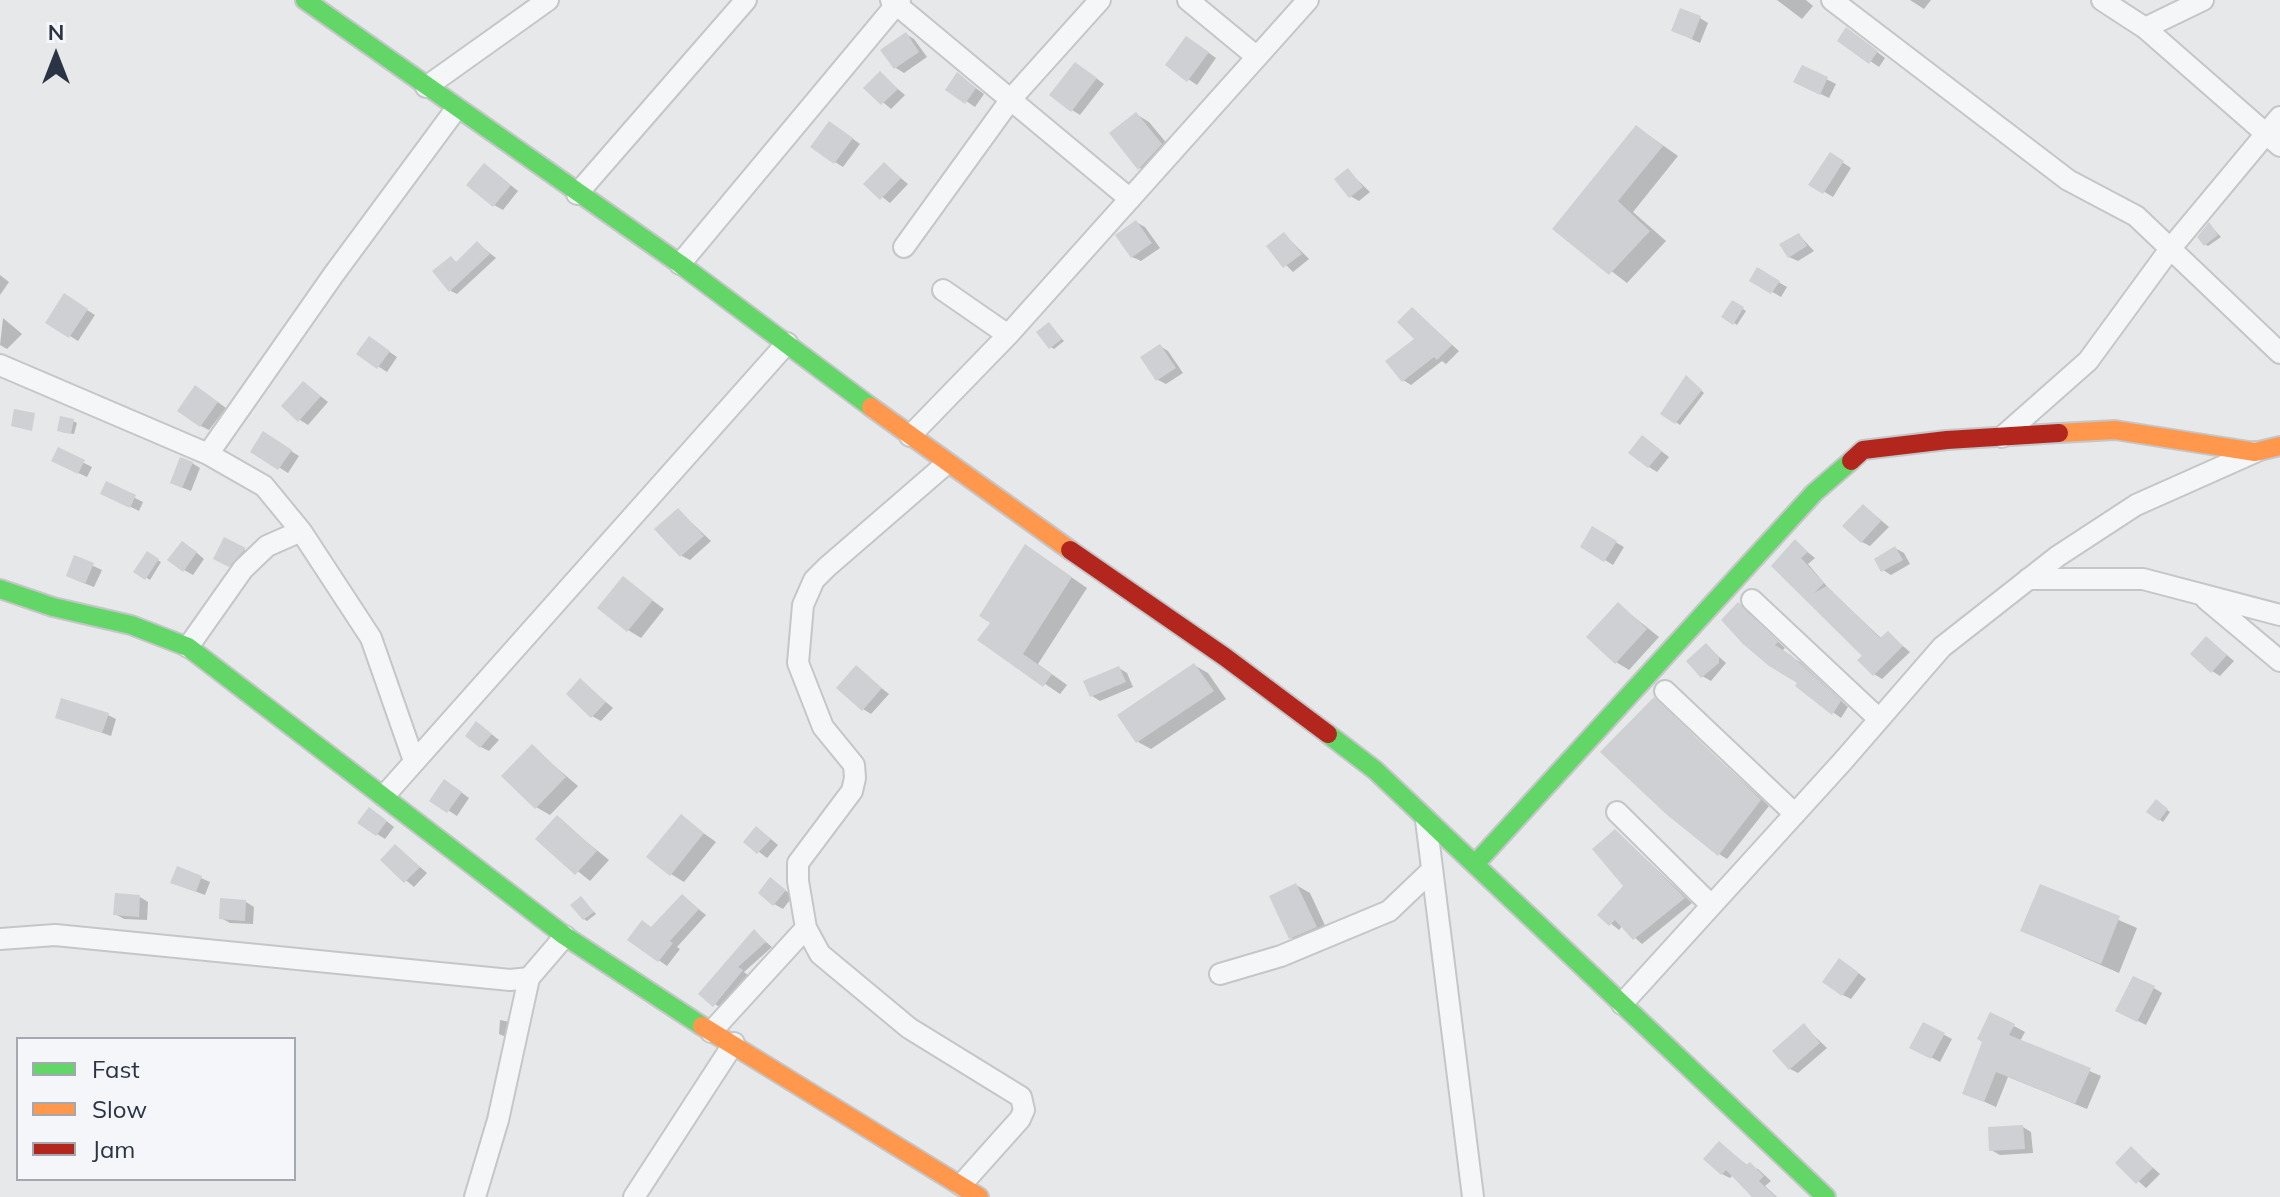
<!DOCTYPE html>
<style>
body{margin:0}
#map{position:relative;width:2280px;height:1197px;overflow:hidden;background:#e6e8ea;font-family:Mulish,sans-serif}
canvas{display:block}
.legend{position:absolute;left:16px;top:1037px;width:280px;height:144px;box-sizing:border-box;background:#f4f6f9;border:2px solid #a4a8b1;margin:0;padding:10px 14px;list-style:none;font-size:24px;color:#2b3445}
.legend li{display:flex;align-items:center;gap:16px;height:40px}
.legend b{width:40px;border:2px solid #a4a8b1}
.north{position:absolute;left:16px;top:16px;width:80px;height:80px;-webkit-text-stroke:6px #f4f6f9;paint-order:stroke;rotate:0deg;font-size:22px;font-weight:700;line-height:32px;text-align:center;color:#2b3445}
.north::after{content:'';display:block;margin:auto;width:28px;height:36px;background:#2b3445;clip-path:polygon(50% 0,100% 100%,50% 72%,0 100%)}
</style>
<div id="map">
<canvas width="2280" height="1197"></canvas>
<ul class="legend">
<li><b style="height:10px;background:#63d668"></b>Fast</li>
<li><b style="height:10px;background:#ff974d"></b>Slow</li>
<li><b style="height:10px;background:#b3261e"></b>Jam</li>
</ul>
<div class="north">N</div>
</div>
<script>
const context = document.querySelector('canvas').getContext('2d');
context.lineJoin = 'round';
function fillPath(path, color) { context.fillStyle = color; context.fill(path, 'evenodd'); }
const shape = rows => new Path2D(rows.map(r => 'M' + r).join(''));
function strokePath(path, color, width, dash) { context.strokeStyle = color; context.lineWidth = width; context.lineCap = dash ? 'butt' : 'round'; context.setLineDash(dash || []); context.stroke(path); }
fillPath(shape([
 [1777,0,1806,0,1813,6,1802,19],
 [1910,0,1931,0,1924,9],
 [1700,18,1708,23,1700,43,1674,31],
 [906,34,914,39,927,57,904,73,896,68],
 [1855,35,1885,58,1879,67,1839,40],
 [1195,43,1216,58,1197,85,1167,65],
 [1803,67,1836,84,1829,98,1804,86],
 [1084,69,1104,84,1080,115,1072,110],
 [880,74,905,95,891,109,866,88],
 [958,75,984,94,975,107,948,89],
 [1136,114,1149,122,1174,152,1153,176,1140,168,1112,134],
 [1637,127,1678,156,1633,212,1666,241,1627,283,1555,228],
 [838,128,860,144,843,167,835,162],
 [1830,154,1851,168,1833,197,1811,184],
 [885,165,908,184,890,203,866,184],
 [492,170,518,191,503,210,494,205],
 [1348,171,1370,192,1359,201,1350,196],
 [1136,222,1145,227,1160,248,1141,261,1132,257],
 [2210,225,2221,237,2208,246,2205,244],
 [1284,234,1309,259,1293,272,1268,247],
 [1799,235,1814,251,1798,261,1789,257],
 [477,243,496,258,457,294,451,291,451,259,458,263],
 [1758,270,1787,287,1781,297,1752,280],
 [0,275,9,282,0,295],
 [73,301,95,315,78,341,48,322],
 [1733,302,1746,311,1737,325,1724,316],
 [1412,309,1459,351,1446,364,1442,361,1411,385,1403,380,1417,339],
 [3,318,22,334,7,349,0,345],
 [1049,324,1064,341,1054,349,1051,347],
 [378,344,397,357,387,372,359,354],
 [1160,346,1168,351,1183,373,1166,384,1158,380],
 [1690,380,1704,393,1680,425,1663,413],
 [304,383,328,402,308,425,300,420],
 [204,392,226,408,209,430,201,426],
 [73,421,77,423,74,434,62,432],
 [272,439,299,456,288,473,253,451],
 [1651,443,1669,457,1657,472,1649,467],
 [58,450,92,467,87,477,61,465],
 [192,463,200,468,191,491,181,487],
 [107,484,143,502,139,511,111,497],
 [1864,506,1889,527,1870,546,1862,542],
 [678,510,711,541,690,560,682,556],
 [1593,529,1624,547,1613,565,1582,546],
 [225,540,252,554,238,570,216,558],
 [1795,542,1815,558,1808,564,1830,590,1882,639,1888,633,1910,652,1882,679,1874,674,1864,656,1773,566],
 [191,548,204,559,193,575,184,570],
 [1895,548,1904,553,1910,564,1891,575,1883,570],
 [147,554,161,562,150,580,136,571],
 [1041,556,1087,588,1038,664,1067,685,1060,694,980,640],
 [76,558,102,570,94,587,76,580],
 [624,579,664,609,641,638,628,630],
 [1738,604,1785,648,1782,651,1800,662,1848,707,1841,718,1797,686,1800,682],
 [1619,605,1659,637,1629,670,1616,662],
 [2214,644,2234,661,2220,676,2212,671],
 [1707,646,1726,663,1711,681,1702,676],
 [1194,665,1208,673,1226,699,1151,749,1138,742],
 [856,668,889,694,871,714,863,709],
 [1119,668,1127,673,1133,687,1100,701,1092,696],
 [581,681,613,708,601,721,592,716],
 [1654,700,1769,806,1727,859,1719,854],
 [108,715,116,719,111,736,57,717],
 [485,729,499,740,489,751,481,747],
 [532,747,578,786,550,815,536,807],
 [453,786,469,798,457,816,432,800],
 [2156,802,2170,812,2163,822,2149,811],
 [378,814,394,827,385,839,377,834],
 [681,817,716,842,684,882,671,874],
 [557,818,609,860,590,881,538,839],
 [1616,831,1692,903,1642,944,1622,926,1619,930,1600,915,1626,886],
 [765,834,778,845,767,858,746,842],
 [396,846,427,873,414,887,382,860],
 [201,878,210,882,205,895,181,886],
 [771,880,793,896,783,909,774,904],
 [1296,885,1310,893,1329,934,1304,945,1290,937],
 [2041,886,2137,928,2119,973,2023,931],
 [682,896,706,915,677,947,680,949,667,966,630,940,652,929],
 [140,897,148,902,147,920,124,919,115,914],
 [581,898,596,914,587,921,584,919],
 [246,902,254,907,253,924,230,923,221,918],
 [754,932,772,947,744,972,749,976,722,1009,701,994],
 [1848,965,1866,979,1851,999,1843,995],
 [2154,988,2162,993,2146,1025,2126,1015],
 [500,1020,510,1022,506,1037,499,1034],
 [1924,1024,1952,1039,1940,1062,1912,1047],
 [1804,1026,1827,1048,1798,1073,1790,1069],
 [2014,1026,2025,1032,2020,1041,2101,1076,2087,1109,2008,1077,1996,1107,1965,1093],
 [2023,1127,2031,1132,2033,1153,2000,1155,1991,1150],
 [1720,1143,1748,1166,1758,1169,1771,1181,1765,1186,1777,1197,1752,1197,1733,1175,1730,1178,1722,1174],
 [2132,1149,2160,1174,2146,1188,2118,1163]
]), '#0003');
fillPath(shape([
 [1680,8,1701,16,1692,39,1671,31],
 [1846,27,1878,51,1869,64,1837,41],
 [906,32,919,52,894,69,880,50],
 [1186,36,1209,52,1187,82,1165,65],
 [1075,62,1097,78,1071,112,1049,95],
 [1802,65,1828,77,1820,95,1793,82],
 [880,71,898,89,881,105,863,88],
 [957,72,976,88,965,104,945,90],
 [1136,112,1162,144,1138,170,1109,133],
 [829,121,853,138,834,164,810,147],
 [1636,125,1663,146,1618,201,1650,231,1609,275,1552,229],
 [1830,152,1844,161,1823,194,1808,185],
 [884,162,901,178,880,200,863,184],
 [484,163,511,185,493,207,466,185],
 [1348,168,1363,187,1349,198,1334,179],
 [1136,220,1152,243,1131,258,1115,235],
 [2209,222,2218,235,2204,246,2197,237],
 [1284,232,1302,254,1283,268,1266,246],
 [1799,233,1807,246,1788,258,1779,244],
 [477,241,490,254,449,292,432,271,451,256,456,262],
 [1757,267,1780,281,1771,294,1749,281],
 [64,293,88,309,69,338,45,323],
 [1732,300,1744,307,1733,325,1721,317],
 [1412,307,1452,345,1437,360,1434,357,1402,382,1385,361,1414,339,1397,322],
 [1049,322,1062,339,1049,349,1036,332],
 [369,336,390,351,377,369,356,354],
 [1160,344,1176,368,1156,381,1140,357],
 [1686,375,1702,390,1675,424,1660,414],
 [303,381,321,396,298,422,281,406],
 [195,385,218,402,200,427,177,411],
 [14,409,35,413,32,431,11,426],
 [60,416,74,419,71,434,57,431],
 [263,431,292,450,278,470,250,452],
 [1642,435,1662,451,1648,468,1628,453],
 [58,447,85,460,78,474,51,461],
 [180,457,193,462,182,488,170,483],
 [106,481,136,495,130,508,100,494],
 [1863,504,1881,521,1861,543,1842,526],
 [678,508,704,536,680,557,654,529],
 [1592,526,1617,541,1604,562,1580,547],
 [224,537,246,548,229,567,213,559],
 [1795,539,1808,552,1801,558,1824,583,1814,593,1827,586,1880,638,1888,631,1903,646,1873,676,1857,660,1862,656,1771,566],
 [182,541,197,552,183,572,167,560],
 [1025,544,1072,577,1023,654,1052,674,1043,687,977,640,990,623,979,616],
 [1895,546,1903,560,1881,572,1874,559],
 [147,551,159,559,145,580,133,572],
 [74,555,94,563,85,584,66,576],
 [623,576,653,600,627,632,597,608],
 [1618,602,1647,629,1615,664,1586,637],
 [1738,602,1778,642,1775,645,1791,655,1841,701,1832,715,1795,686,1797,683,1769,666,1743,644,1721,620],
 [2206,636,2227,655,2211,673,2190,654],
 [1706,643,1719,657,1719,663,1701,678,1686,661],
 [1194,663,1214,691,1136,743,1117,715],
 [856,665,882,688,862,711,836,688],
 [1119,666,1126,682,1090,697,1083,681],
 [580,678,606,702,591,718,566,694],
 [1654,697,1761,800,1718,856,1666,814,1600,752],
 [61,698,109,713,102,733,55,718],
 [476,721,492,734,480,748,465,736],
 [532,744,566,777,535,809,501,776],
 [444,779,462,792,447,813,429,801],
 [2156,799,2168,809,2159,821,2146,812],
 [369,807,387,821,376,836,357,823],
 [681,814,704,833,670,876,646,857],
 [557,815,597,851,575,875,535,839],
 [756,826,771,839,757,854,743,842],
 [1615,829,1685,898,1633,940,1615,920,1609,926,1597,915,1623,886,1592,849],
 [395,844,420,867,404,883,380,860],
 [177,866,202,876,196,892,170,883],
 [770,877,786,890,773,906,758,893],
 [1296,883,1317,927,1289,939,1269,896],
 [2040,884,2120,916,2101,964,2020,931],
 [115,893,140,895,139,917,113,915],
 [682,894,699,909,670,941,673,943,658,962,627,940,642,920,651,927],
 [581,896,594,912,583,920,570,905],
 [220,898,246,900,245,921,219,919],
 [754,929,766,942,738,967,743,970,713,1007,698,994],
 [1839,958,1859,973,1842,996,1822,982],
 [2133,976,2155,986,2137,1022,2115,1011],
 [1990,1012,2015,1024,2009,1035,2091,1068,2075,1104,1996,1072,1984,1102,1962,1094,1982,1042,1977,1039],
 [1923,1022,1945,1033,1931,1059,1909,1048],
 [1804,1023,1820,1043,1789,1070,1772,1051],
 [2023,1125,2025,1149,1989,1151,1988,1127],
 [1719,1141,1746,1165,1750,1162,1764,1176,1759,1181,1776,1197,1752,1197,1726,1170,1721,1175,1703,1159],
 [2131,1146,2153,1168,2136,1184,2115,1163]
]), '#ced0d3');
const street = shape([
 [891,0,1130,199],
 [1188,0,1257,57],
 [1832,0,2068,180,2136,216,2280,353],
 [2102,0,2145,28,2280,146],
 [2145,28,2203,0],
 [426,87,548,0],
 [577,194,746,0],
 [904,247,1011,99,1100,0],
 [680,264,900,0],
 [943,290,1008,335],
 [0,365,208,454,264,486,301,531,371,638,414,761],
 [910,436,1008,335,1308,0],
 [2002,437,2088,361,2170,249,2280,117],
 [208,454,334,274,456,109],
 [946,464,827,567,814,580,803,605,798,663,823,727,854,765,855,778,852,791,798,863,798,881,806,928,820,954,909,1028,1021,1097,1024,1110,1020,1119,961,1185],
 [2028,579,2143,579,2280,615],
 [2206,599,2280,661],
 [1752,600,1879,719],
 [188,647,243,569,267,546,301,531],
 [1665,691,1795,814],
 [384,796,787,343],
 [1617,812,1711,905],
 [1426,820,1473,1197],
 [0,939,55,935,510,980,529,978,565,936],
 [1220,974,1281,956,1389,911,1432,870],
 [1622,1004,1843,761,1942,647,2058,556,2136,505,2255,452],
 [711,1032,806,928],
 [475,1197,498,1120,529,978],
 [634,1197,734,1043]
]);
const fast = shape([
 [305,0,680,264,871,407],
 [0,589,53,607,131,625,188,647,565,936,702,1026],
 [1328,734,1375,770,1826,1197],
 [1476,863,1814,493,1851,461]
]);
const slow = shape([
 [871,407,1070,550],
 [2059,433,2115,430,2255,452,2280,446],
 [702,1026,979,1197]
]);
const jam = shape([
 [1851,461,1863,450,1947,440,2059,433],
 [1070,550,1225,657,1328,734]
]);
strokePath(street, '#c4c6c8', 24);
strokePath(fast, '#c4c6c8', 22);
strokePath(slow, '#c4c6c8', 22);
strokePath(jam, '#c4c6c8', 22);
strokePath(street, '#f5f6f7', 20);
strokePath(fast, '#63d668', 18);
strokePath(slow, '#ff974d', 18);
strokePath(jam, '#b3261e', 18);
</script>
